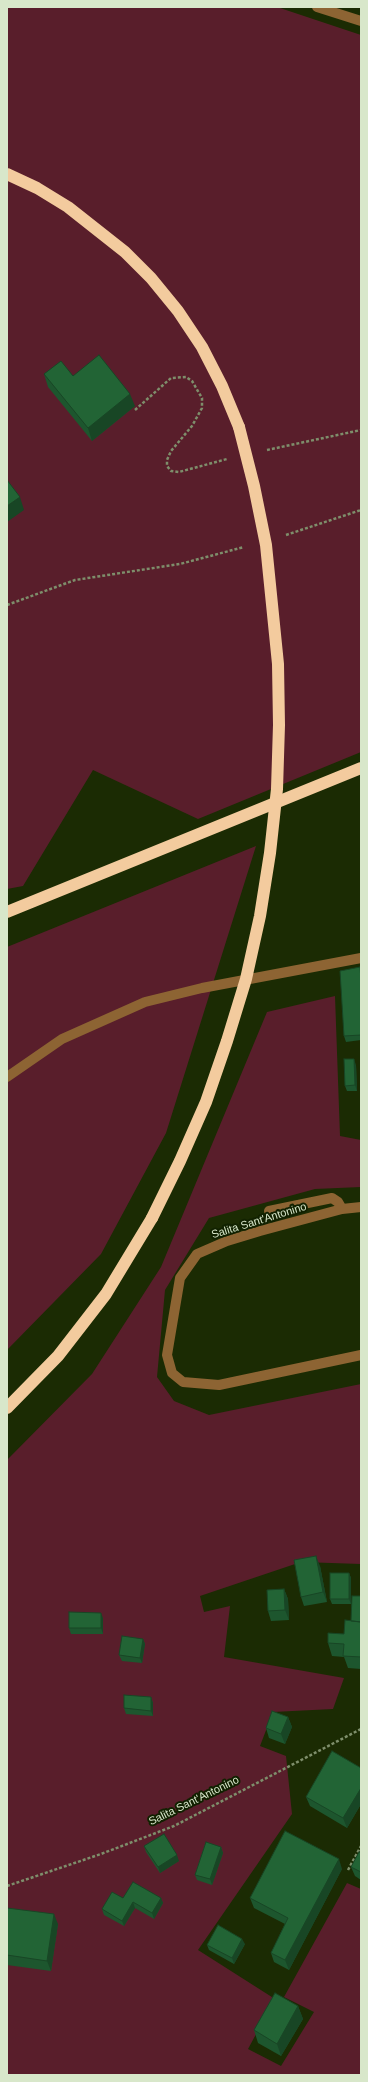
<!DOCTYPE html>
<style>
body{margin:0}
#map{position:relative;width:368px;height:2082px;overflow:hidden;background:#1b2b03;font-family:Helvetica,sans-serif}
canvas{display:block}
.frame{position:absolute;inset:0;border:8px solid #d8e7ca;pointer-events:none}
</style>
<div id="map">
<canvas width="368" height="2082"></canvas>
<div class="frame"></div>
</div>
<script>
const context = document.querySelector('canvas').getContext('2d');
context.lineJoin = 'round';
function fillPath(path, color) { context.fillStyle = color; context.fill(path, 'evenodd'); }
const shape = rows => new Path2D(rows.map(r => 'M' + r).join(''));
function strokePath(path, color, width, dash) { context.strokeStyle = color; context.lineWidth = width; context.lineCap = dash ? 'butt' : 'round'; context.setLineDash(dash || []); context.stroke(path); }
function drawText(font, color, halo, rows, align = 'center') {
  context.font = font + ' Helvetica,sans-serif'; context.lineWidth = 4; context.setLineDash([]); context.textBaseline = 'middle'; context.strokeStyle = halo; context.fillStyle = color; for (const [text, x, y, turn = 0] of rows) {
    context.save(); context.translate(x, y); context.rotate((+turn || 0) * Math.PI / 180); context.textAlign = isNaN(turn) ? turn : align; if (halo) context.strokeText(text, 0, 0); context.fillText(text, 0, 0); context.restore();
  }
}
fillPath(shape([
 [7,7,277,7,361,35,361,752,198,819,93,770,23,886,7,889],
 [256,846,166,1133,101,1254,7,1350,7,947],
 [335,996,340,1136,361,1140,361,1187,315,1189,209,1218,165,1290,157,1377,174,1401,209,1415,361,1384,361,1564,301,1562,200,1596,204,1612,230,1606,224,1657,344,1678,333,1709,273,1712,260,1746,286,1756,292,1814,198,1950,275,1999,248,2049,281,2066,314,2012,284,1997,347,1883,361,1889,361,2075,7,2075,7,1460,92,1374,161,1267,267,1012]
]), '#591e2b');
strokePath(shape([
 [135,410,171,378,186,377,192,381,202,398,202,408,192,426,171,451,167,460,167,466,171,471,179,472,227,459],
 [267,450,361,430],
 [286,535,361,510],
 [7,605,75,580,180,564,244,547],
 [348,1870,361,1846],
 [7,1886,101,1854,174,1826,361,1729]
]), '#7e8e6b', 2.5, [3, 2]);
strokePath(shape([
 [317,7,361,21],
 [7,1077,62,1039,145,1002,202,988,361,958],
 [361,1207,342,1209,260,1231,227,1241,197,1254,180,1278,167,1355,172,1373,183,1382,219,1385,361,1355],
 [269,1211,332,1198,338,1202,342,1209]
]), '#8d6433', 10);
strokePath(shape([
 [7,174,37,188,68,207,125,252,151,278,178,311,202,347,222,386,239,427],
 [7,912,361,768],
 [7,1408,58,1356,106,1294,152,1218]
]), '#f3cb9e', 12);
strokePath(shape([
 [152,1218,180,1161,206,1102,227,1041,246,979,260,916,270,853,277,789,279,725,278,664,266,545,254,486,239,427]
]), '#f3cb9e', 12);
fillPath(shape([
 [44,374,73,376,135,406,92,441,48,387],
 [360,967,361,970,361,1040,346,1042,344,1036],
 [356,1065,357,1091,347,1091,345,1086],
 [320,1566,327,1602,304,1606,301,1597],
 [349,1573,351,1578,351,1604,332,1604,330,1599],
 [284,1589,288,1599,289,1620,271,1621,268,1611],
 [361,1596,361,1669,348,1668,344,1657,332,1656,328,1643,344,1634,351,1621],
 [103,1618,103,1634,71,1634,69,1628],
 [143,1639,145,1644,142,1663,122,1661,119,1655],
 [151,1697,153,1703,153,1716,126,1714,124,1708],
 [288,1717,292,1727,285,1744,269,1738,266,1728],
 [361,1768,361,1804,347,1828,310,1806,306,1797],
 [144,1846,179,1861,160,1873,146,1852],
 [221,1847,223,1853,212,1885,197,1880,195,1875],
 [361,1853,361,1880,355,1876,351,1867],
 [342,1869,289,1970,274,1962,271,1953,285,1924,254,1908,250,1898],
 [123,1898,161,1898,163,1903,154,1919,135,1908,124,1926,104,1915,102,1909],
 [7,1911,58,1924,51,1971,7,1965],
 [245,1944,234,1964,209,1950,207,1945],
 [298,2006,303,2019,281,2056,258,2043,254,2030]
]), '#1d562e');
fillPath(shape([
 [130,394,135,406,92,441,88,428],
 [20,497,24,510,7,522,7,506],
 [354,1059,356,1065,357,1091,355,1085],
 [316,1556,320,1566,327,1602,323,1592],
 [349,1573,351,1578,351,1604,349,1599],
 [284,1589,288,1599,289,1620,285,1610],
 [101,1613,103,1618,103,1634,101,1628],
 [143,1639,145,1644,142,1663,140,1658],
 [151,1697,153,1703,153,1716,151,1711],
 [288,1717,292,1727,285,1744,281,1734],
 [361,1788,361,1804,347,1828,343,1818],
 [221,1847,223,1853,212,1885,210,1879],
 [177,1855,179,1861,160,1873,158,1867],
 [339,1859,342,1869,289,1970,285,1960],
 [161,1898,163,1903,154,1919,152,1913],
 [133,1902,135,1908,124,1926,122,1921],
 [54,1914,58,1924,51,1971,47,1961],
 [242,1939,245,1944,234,1964,232,1958],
 [298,2006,303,2019,281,2056,277,2044]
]), '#184625');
const building = shape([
 [99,355,130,394,88,428,44,374,61,361,73,376,99,355],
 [7,480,20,497,7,506,7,480],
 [360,967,361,980,361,1035,344,1036,340,971,360,967],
 [344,1059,354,1059,355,1085,345,1086,344,1059],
 [316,1556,323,1592,301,1597,294,1560,316,1556],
 [330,1573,349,1573,349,1599,330,1599,330,1573],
 [284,1589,285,1610,268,1611,267,1590,284,1589],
 [352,1596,361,1596,361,1622,351,1621,352,1596],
 [69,1612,101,1613,101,1628,69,1628,69,1612],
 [345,1620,361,1622,361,1657,343,1656,344,1644,328,1643,328,1633,344,1634,345,1620],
 [122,1636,143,1639,140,1658,119,1655,122,1636],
 [124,1695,151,1697,151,1711,124,1708,124,1695],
 [272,1711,288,1717,281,1734,266,1728,272,1711],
 [332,1751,361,1768,361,1788,343,1818,306,1797,332,1751],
 [285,1831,339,1859,285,1960,271,1953,288,1918,250,1898,285,1831],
 [164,1834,177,1855,158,1867,144,1846,164,1834],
 [206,1842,221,1847,210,1879,195,1875,206,1842],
 [359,1852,361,1853,361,1872,351,1867,359,1852],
 [133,1882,161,1898,152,1913,133,1902,122,1921,102,1909,112,1892,123,1898,133,1882],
 [7,1908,54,1914,47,1961,7,1955,7,1908],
 [218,1925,242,1939,232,1958,207,1945,218,1925],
 [275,1993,298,2006,277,2044,254,2030,275,1993]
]);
fillPath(building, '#226435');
strokePath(building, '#184625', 1);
drawText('11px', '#d8e7ca', '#112100', [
 ["Salita Sant'Antonino",259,1221,-17],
 ["Salita Sant'Antonino",194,1801,-26]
]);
</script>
